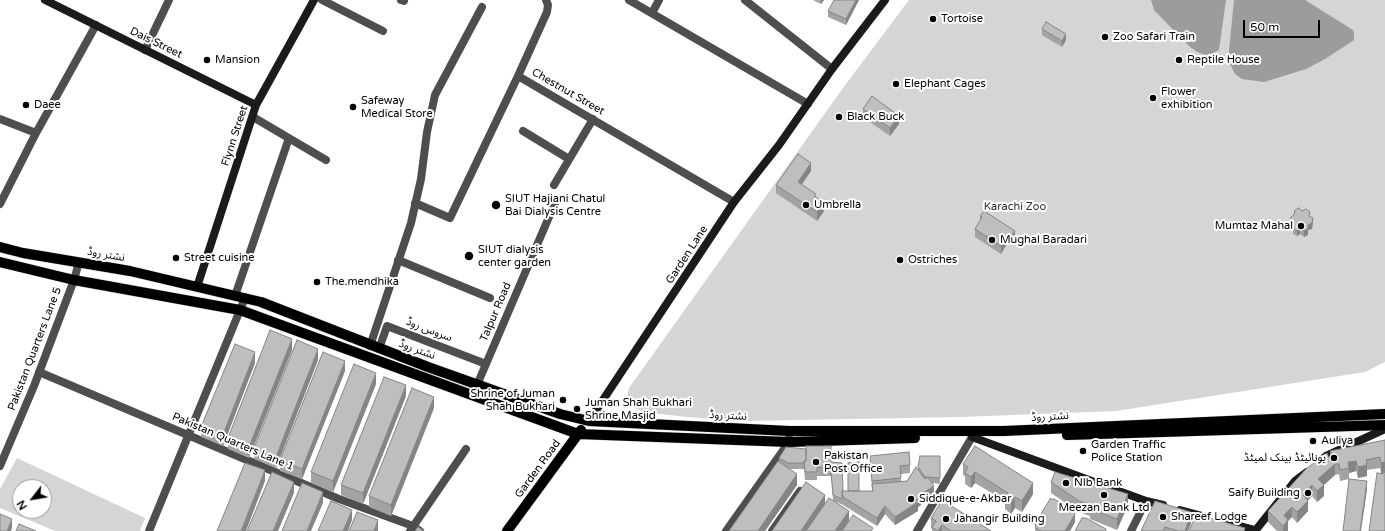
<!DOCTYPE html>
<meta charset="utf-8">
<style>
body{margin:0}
#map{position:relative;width:1385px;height:531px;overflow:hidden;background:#fff;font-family:"Varela Round",sans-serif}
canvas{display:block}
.north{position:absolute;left:12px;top:479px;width:40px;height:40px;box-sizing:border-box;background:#fff;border:1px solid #999;border-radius:50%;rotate:239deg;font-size:11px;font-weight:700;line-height:16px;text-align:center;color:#000}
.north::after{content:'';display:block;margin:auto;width:14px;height:18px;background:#000;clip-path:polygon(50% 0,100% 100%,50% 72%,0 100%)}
.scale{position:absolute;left:1243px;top:20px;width:77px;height:18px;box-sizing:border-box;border:2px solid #000;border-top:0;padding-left:5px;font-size:12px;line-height:14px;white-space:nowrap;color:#000;-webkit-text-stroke:3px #fff;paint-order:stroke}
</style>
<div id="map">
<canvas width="1385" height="531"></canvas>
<div class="north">N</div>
<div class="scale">50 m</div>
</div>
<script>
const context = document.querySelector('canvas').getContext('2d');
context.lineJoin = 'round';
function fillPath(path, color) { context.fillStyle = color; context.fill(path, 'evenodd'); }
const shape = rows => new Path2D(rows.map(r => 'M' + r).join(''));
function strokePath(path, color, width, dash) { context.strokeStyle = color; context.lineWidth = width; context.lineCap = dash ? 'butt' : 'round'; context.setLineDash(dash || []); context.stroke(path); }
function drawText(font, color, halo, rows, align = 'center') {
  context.font = font + ' "Varela Round","Noto Sans Arabic",sans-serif'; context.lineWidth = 4; context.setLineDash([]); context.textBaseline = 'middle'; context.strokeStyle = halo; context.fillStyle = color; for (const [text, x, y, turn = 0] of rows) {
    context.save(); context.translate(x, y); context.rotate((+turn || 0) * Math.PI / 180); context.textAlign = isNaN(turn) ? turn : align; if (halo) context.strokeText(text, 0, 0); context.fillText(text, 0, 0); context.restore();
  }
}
fillPath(shape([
 [909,0,1385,0,1385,362,1365,372,1116,411,960,417,746,421,687,417,643,412,635,408,627,396,629,388,843,88],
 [17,458,145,518,140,531,55,531,0,508,0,489],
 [20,487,44,487,44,511,20,511]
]), '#d5d5d5');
fillPath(shape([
 [1151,0,1226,0,1219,50,1211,54,1205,55,1197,52,1189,46,1154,10],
 [1234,0,1305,0,1353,30,1354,33,1354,40,1325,59,1306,69,1264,82,1242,79,1235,74,1229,62,1229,51]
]), '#9c9c9c');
const primary = shape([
 [0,247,23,253,130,271,261,302,428,367,560,414,589,421,789,431,1004,431,1385,414],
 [0,262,74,280,240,310,578,434,789,442,915,438],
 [1067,435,1385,425],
 [507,531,581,430]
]);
strokePath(primary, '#dbdbdb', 11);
strokePath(shape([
 [322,0,383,31],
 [401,0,404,1],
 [629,0,808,104],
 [745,0,832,69],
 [652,13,659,0],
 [145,50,169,0],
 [518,76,547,12,548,5,546,0],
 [253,117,326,160],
 [0,119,36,133],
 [523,131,569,159],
 [554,185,593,119],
 [415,203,450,218,518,76,734,202],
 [0,204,36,133,96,25],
 [398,260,490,298],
 [235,296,289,138],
 [370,346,411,223,421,179,427,132,435,95,482,7],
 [379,349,387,326,486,364],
 [39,372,339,499,413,526,420,531],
 [477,385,555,203],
 [0,466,34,386,74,280,79,262],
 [149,531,245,298],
 [410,531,466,449],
 [726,531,789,442,789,438],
 [772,531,800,491],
 [917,531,972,437],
 [1131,531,1146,501]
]), '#4e4e4e', 8);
strokePath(shape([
 [45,0,256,105],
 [197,287,256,105,314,0],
 [589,421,734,202,779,145,832,69,885,0],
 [972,437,1146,501,1163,505],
 [1320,461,1326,456,1385,429],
 [1180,510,1206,517],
 [1221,521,1255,530],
 [1255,531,1295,481,1307,472]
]), '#1b1b1b', 8);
strokePath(primary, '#000', 10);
fillPath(shape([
 [813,0,824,0,821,4],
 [859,0,846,25,828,17,828,11],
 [1042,29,1066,40,1062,47,1042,35],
 [863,109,899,124,890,136,863,117],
 [811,171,801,184,816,197,824,211,817,221,776,193,776,185],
 [984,211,1015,239,1011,244,1008,242,1001,254,975,237,975,229,980,221,980,216],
 [1294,215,1310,216,1313,224,1312,229,1308,230,1308,235,1304,237,1300,234,1297,236,1293,234,1293,229,1290,227,1290,221],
 [292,350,249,458,228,449,228,438],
 [318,360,276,468,254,459,254,448],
 [255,363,223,446,201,437,201,427],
 [345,371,302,479,280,471,280,460],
 [376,384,333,492,311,483,311,472],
 [406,396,363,504,341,495,341,485],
 [434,408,391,516,369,507,369,496],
 [1385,440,1385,473,1381,473,1380,468,1367,470,1367,476,1358,478,1356,471,1349,473,1349,479,1340,481,1339,474,1335,475,1324,485,1324,496,1317,502,1312,496,1308,500,1308,511,1297,523,1292,517,1288,521,1288,531,1277,531,1268,522,1268,511,1330,457,1330,451],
 [870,456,910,465,910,473,901,474,901,482,907,481,918,470,918,467,940,456,940,484,932,483,934,495,921,502,921,505,918,507,918,511,895,525,885,514,877,526,843,505,834,501,849,522,873,531,772,531,833,500,831,476,817,476,817,480,805,480,804,469,789,469,797,485,765,531,729,531,779,462,779,458,831,462,843,491,872,491],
 [963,464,1033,494,1022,512,1015,508,1011,514,1005,509,1005,501,975,483,971,488,965,484,965,476,963,475],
 [1051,482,1128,505,1117,530,1090,519,1090,516,1079,512,1051,493],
 [931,518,991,531,932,531,932,529,931,528],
 [1075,522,1070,531,1035,531,1035,524],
 [1191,523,1188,531,1141,531]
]), '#a3a3a3');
fillPath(shape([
 [821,0,824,0,821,4],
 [856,0,859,0,846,25,846,19],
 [1066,34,1066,40,1062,47,1062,41],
 [899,116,899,124,890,136,890,128],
 [811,163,811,171,798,190,798,182],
 [824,202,824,211,817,221,817,212],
 [1313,218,1312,229,1308,230,1308,235,1304,237,1304,231],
 [1300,229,1300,234,1297,236,1297,231],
 [1015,231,1015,239,1011,244,1011,236],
 [1008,234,1008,242,1001,254,1001,246],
 [292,339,292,350,249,458,249,447],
 [318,349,318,360,276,468,276,457],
 [255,352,255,363,223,446,223,435],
 [345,361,345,371,302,479,302,469],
 [376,373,376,384,333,492,333,481],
 [406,385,406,396,363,504,363,493],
 [434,397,434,408,391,516,391,505],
 [1356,461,1356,471,1349,473,1349,468,1348,462],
 [1385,462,1385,473,1381,474,1381,463],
 [1335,464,1335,475,1318,490,1318,479],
 [1367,465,1367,476,1358,478,1358,467],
 [265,470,265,481,246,531,241,531],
 [975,472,975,483,971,488,971,477],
 [797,474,797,485,765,531,758,531],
 [1367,481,1367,490,1361,531,1360,531],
 [294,482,294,493,278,531,273,531],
 [1033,483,1033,494,1022,512,1022,501],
 [1312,485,1312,496,1303,506,1303,495],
 [1324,485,1324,496,1317,502,1317,491],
 [934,486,934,495,921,502,921,505,918,507,918,511,895,525,895,517,916,500,920,495],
 [323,492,323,503,311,531,307,531],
 [1128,494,1128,505,1117,530,1117,519],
 [825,495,825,506,808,531,801,531],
 [1015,497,1015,508,1011,514,1011,503],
 [1308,501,1308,511,1297,523,1297,512],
 [885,506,885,514,877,526,877,518],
 [1292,507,1292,517,1288,521,1288,531,1283,531,1284,515],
 [352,510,352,520,348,531,343,531],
 [849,511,849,522,843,531,835,531],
 [1191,512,1191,523,1188,531,1185,531],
 [1075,514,1075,522,1070,531,1065,531],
 [12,519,12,528,11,531,7,531],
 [378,520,378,531,374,531],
 [942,525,942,531,938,531]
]), '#858585');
const building = shape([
 [834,0,856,0,846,19,828,11,834,0],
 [1046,22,1066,34,1062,41,1042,29,1046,22],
 [872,96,899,116,890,128,863,109,872,96],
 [798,154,811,163,798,182,816,194,814,196,824,202,817,212,776,185,798,154],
 [1299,208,1302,211,1306,209,1310,212,1309,216,1313,218,1312,223,1308,225,1308,229,1304,231,1300,229,1297,231,1293,228,1293,224,1290,221,1291,217,1294,215,1295,210,1299,208],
 [984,211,1015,231,1011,236,1008,234,1001,246,975,229,982,217,980,216,984,211],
 [270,330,292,339,249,447,228,438,270,330],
 [297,340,318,349,276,457,254,448,297,340],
 [235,344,255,352,223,435,201,427,235,344],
 [323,352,345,361,302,469,280,460,323,352],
 [354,364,376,373,333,481,311,472,354,364],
 [384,377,406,385,363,493,341,485,384,377],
 [412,388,434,397,391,505,369,496,412,388],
 [1385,440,1385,462,1381,463,1380,457,1366,460,1367,465,1358,467,1356,461,1348,462,1349,468,1340,470,1339,464,1335,464,1318,479,1324,485,1317,491,1312,485,1303,495,1308,501,1297,512,1292,507,1284,515,1288,520,1283,526,1268,511,1306,469,1327,453,1329,458,1333,455,1330,451,1385,440],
 [806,446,831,446,831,468,817,467,817,472,805,472,804,461,806,461,806,446],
 [975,446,1033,483,1022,501,1015,497,1011,503,1005,498,1008,493,975,472,971,477,965,473,968,467,963,464,975,446],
 [786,447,806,449,806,461,804,461,804,463,788,463,779,458,786,447],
 [909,452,910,465,900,466,901,478,872,481,870,456,909,452],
 [920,456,940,456,940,478,925,477,918,467,920,456],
 [778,461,797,474,758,531,729,531,778,461],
 [831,462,842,463,843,491,842,491,842,499,833,495,831,471,831,462],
 [859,462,859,491,848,491,848,463,859,462],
 [245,463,265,470,241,531,217,531,245,463],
 [916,467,925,479,928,477,934,486,920,495,921,497,916,500,918,502,895,517,885,506,877,518,843,497,842,491,873,491,872,484,907,481,916,467],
 [272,472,294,482,273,531,247,531,272,472],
 [1055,472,1128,494,1117,519,1090,509,1091,505,1079,501,1051,482,1055,472],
 [1377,473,1385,474,1385,531,1369,531,1377,473],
 [1349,479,1367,481,1360,531,1343,531,1349,479],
 [806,482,825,495,801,531,772,531,806,482],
 [302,483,323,492,307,531,282,531,302,483],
 [829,498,849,511,835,531,806,531,829,498],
 [1050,499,1054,499,1074,510,1075,514,1065,531,1041,531,1036,528,1035,524,1050,499],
 [942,500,991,531,951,531,942,525,938,531,932,527,936,521,931,518,942,500],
 [331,501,352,510,343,531,318,531,331,501],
 [1155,501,1191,512,1185,531,1178,531,1165,527,1163,531,1141,531,1155,501],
 [357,512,378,520,374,531,349,531,357,512],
 [0,514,12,519,7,531,0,531,0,514],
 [1196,514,1245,528,1244,531,1189,531,1196,514],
 [853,515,873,528,871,531,842,531,853,515],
 [1082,518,1086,518,1106,529,1106,531,1075,531,1082,518],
 [19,524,36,531,16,531,19,524],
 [418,527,424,531,415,531,418,527]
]);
fillPath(building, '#bebebe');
strokePath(building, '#858585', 1);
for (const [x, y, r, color] of [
 [933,19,4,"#000"],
 [1105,37,4,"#000"],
 [207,60,4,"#000"],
 [1179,60,4,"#000"],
 [896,84,4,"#000"],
 [1153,98,4,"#000"],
 [26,105,4,"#000"],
 [353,107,4,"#000"],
 [839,117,4,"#000"],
 [496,205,5,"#000"],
 [806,205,4,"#000"],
 [1301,226,4,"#000"],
 [992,240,4,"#000"],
 [469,256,5,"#000"],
 [176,258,4,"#000"],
 [900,260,4,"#000"],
 [317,282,4,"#000"],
 [563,400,4,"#000"],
 [577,409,4,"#000"],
 [1313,441,4,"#000"],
 [1083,451,4,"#000"],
 [1334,458,4,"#000"],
 [816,462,4,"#000"],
 [1066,483,4,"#000"],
 [1308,493,4,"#000"],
 [1104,495,4,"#000"],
 [911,499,4,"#000"],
 [1163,517,4,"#000"],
 [946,519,4,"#000"]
]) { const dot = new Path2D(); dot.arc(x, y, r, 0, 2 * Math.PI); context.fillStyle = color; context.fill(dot); strokePath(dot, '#fff', 1.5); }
drawText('11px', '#000', '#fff', [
 ["Tortoise",941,19],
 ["Zoo Safari Train",1113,37],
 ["Mansion",215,60],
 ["Reptile House",1187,60],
 ["Elephant Cages",904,84],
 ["Flower",1161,92],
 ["exhibition",1161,105],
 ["Safeway",361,101],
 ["Medical Store",361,114],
 ["Daee",34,105],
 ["Black Buck",847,117],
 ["SIUT Hajiani Chatul",505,199],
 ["Bai Dialysis Centre",505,212],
 ["Umbrella",814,205],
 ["Mumtaz Mahal",1293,226,"right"],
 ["Mughal Baradari",1000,240],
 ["SIUT dialysis",478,250],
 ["center garden",478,263],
 ["Street cuisine",184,258],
 ["Ostriches",908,260],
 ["The.mendhika",325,282],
 ["Shrine of Juman",555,394,"right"],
 ["Shah Bukhari",555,407,"right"],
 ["Juman Shah Bukhari",585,403],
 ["Shrine Masjid",585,416],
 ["Auliya",1321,441],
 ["Garden Traffic",1091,445],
 ["Police Station",1091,458],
 ["Pakistan",824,456],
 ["Post Office",824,469],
 ["یونائیٹڈ بینک لمیٹڈ",1326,458,"right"],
 ["NIb Bank",1074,483],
 ["Saify Building",1300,493,"right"],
 ["Siddique-e-Akbar",919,499],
 ["Meezan Bank Ltd",1104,508,"center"],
 ["Shareef Lodge",1171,517],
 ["Jahangir Building",954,519]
], 'left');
drawText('11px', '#000', '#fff', [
 ["Dais Street",156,43,26],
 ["Chestnut Street",568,92,30],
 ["Flynn Street",235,136,-72],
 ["نشتر روڈ",106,255,10],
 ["Garden Lane",687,255,-57],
 ["Talpur Road",496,312,-67],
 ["سروس روڈ",429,330,21],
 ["Pakistan Quarters Lane 5",35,349,-69],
 ["نشتر روڈ",417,350,20],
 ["نشتر روڈ",728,416,3],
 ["نشتر روڈ",1050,417,-3],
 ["Pakistan Quarters Lane 1",233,442,23],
 ["Garden Road",538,469,-54]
]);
drawText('11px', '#2c2c2c', '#fff', [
 ["Karachi Zoo",1015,207]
]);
</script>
